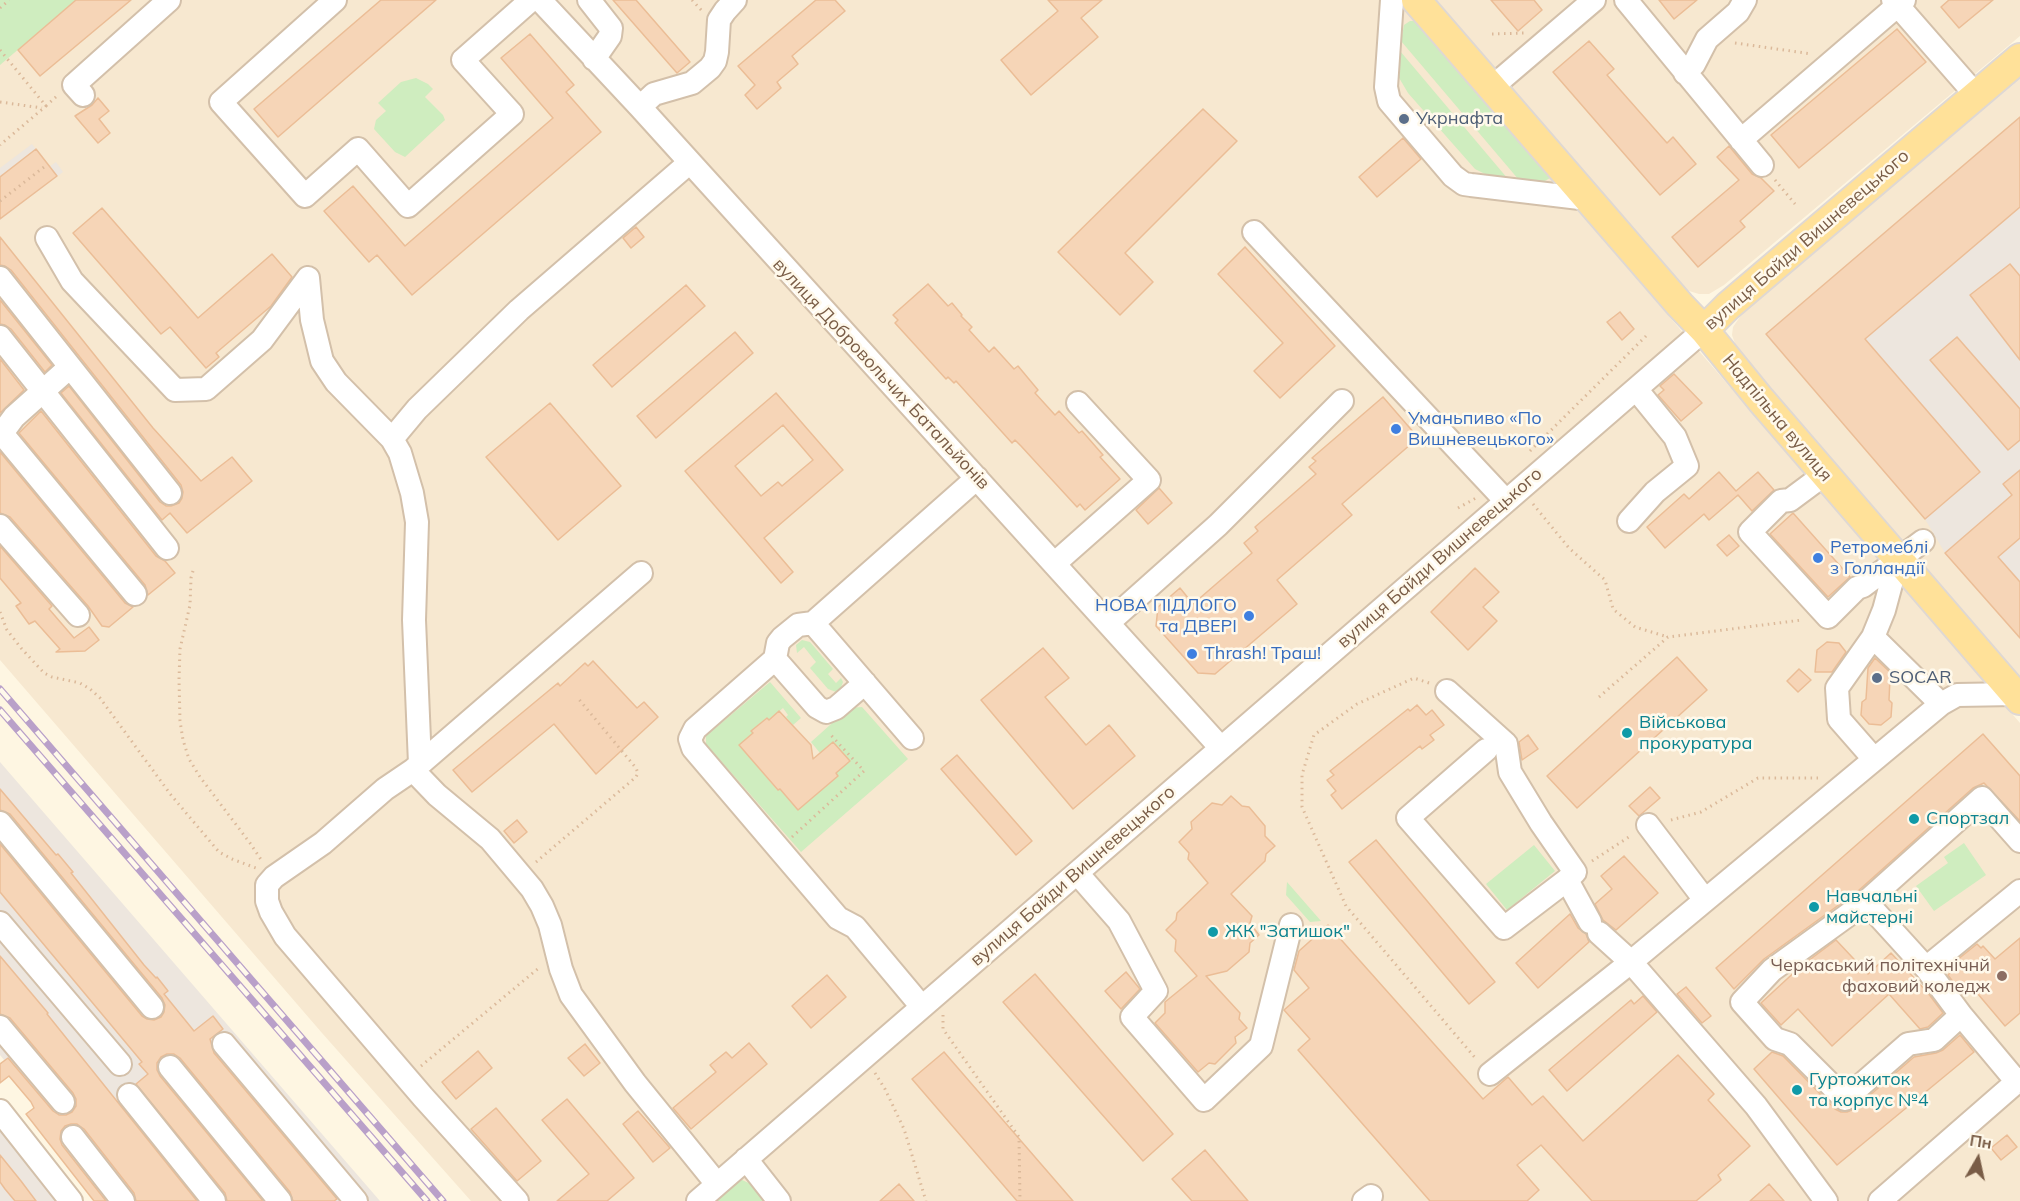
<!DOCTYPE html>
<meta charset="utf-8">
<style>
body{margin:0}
#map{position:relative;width:2020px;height:1201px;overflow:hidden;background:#fef6e2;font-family:Mulish,sans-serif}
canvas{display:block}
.north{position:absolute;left:1948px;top:1129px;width:60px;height:60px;-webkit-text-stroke:4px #fff9eb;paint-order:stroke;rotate:9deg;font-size:16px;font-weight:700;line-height:24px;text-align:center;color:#795c46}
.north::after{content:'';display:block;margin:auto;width:21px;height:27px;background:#795c46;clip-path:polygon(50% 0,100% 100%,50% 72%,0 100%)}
</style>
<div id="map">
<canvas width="2020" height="1201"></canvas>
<div class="north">Пн</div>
</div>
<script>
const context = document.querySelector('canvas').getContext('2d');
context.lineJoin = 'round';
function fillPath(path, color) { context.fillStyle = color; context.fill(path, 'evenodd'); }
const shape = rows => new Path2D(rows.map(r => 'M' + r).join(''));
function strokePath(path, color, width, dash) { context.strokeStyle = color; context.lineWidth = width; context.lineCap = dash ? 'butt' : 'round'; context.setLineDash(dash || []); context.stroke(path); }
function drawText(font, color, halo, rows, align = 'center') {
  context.font = font + ' Mulish,sans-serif'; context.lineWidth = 5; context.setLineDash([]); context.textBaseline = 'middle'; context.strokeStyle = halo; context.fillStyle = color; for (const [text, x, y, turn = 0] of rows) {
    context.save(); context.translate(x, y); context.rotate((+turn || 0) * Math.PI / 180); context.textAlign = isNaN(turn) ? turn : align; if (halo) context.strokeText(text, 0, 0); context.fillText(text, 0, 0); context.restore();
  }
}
fillPath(shape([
 [0,0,1396,0,2020,723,2020,1201,471,1201,322,1033,0,660],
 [1435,0,2020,0,2020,36,1724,285,1709,294,1699,294,1689,291,1681,284],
 [2020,79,2020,677,1748,362,1737,349,1732,335,1733,327,1744,311]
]), '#f7e8d0');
fillPath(shape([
 [2020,117,2020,638,1945,553,1925,519,1766,334],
 [32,144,49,167,56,162,63,172,0,220,0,168],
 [0,762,380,1201,119,1201,0,1055],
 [0,1128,57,1201,0,1201]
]), '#ede6de');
fillPath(shape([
 [0,0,76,0,0,65],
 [1410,21,1414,21,1550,178,1543,182,1538,183,1519,180,1401,41,1404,25],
 [1400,51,1508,179,1485,174,1475,169,1408,93,1398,76],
 [416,78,428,84,433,89,425,97,443,115,445,120,405,157,395,152,374,129,376,120,386,111,378,103,401,82],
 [802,640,810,642,833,669,828,674,836,683,841,678,843,682,840,690,836,692,828,689,810,668,816,662,804,647,797,653,796,645],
 [770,682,801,718,793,725,786,717,788,715,783,708,769,720,766,718,751,731,753,733,739,746,748,755,758,763,756,765,777,790,780,789,798,810,838,776,836,773,850,761,820,753,811,742,849,708,862,707,908,759,801,852,706,744,706,736],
 [1964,843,1986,875,1934,911,1916,886,1948,863,1944,857],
 [1534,845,1555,871,1507,910,1486,884],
 [1287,882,1321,921,1310,922,1286,895],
 [740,1179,753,1185,767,1201,709,1201]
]), '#cfedbf');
const building = shape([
 [76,0,131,0,40,76,18,50,76,0],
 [381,0,436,0,278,137,254,109,381,0],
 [613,0,636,0,690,62,677,73,613,0],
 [816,0,835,0,845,11,792,56,798,64,777,82,781,88,757,109,745,95,755,85,738,66,816,0],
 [1048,0,1102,0,1081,18,1098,37,1031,95,1001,60,1058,11,1048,0],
 [1491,0,1534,0,1542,10,1518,31,1491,0],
 [1659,0,1697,0,1674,19,1659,0],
 [1949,0,1993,0,1959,28,1941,7,1949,0],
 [1897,29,1926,62,1799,168,1771,135,1897,29],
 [530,34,574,85,566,92,601,132,412,295,377,255,369,262,324,211,353,186,405,246,553,118,501,58,530,34],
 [1589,41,1614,69,1607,75,1667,143,1673,137,1696,164,1660,195,1553,72,1589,41],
 [98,98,109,111,99,119,110,133,98,143,75,116,92,105,98,98],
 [1203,109,1237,141,1125,253,1153,282,1120,315,1058,252,1203,109],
 [2020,117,2020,207,1865,339,1980,472,1925,519,1766,334,2020,117],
 [1403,138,1421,159,1377,197,1359,177,1403,138],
 [1729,146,1752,174,1761,178,1774,191,1740,221,1745,227,1698,267,1672,237,1739,180,1717,157,1729,146],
 [36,149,57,176,0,219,0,177,36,149],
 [102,208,198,318,272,254,292,277,271,306,216,353,219,357,206,368,170,327,161,334,73,233,102,208],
 [636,227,644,237,631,248,623,238,636,227],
 [0,237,153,428,201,481,232,457,252,481,187,533,170,513,162,520,61,393,69,386,160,502,166,506,171,506,179,503,182,498,183,492,181,485,11,270,5,266,0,265,0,237],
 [1245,247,1335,346,1280,398,1254,371,1283,343,1218,274,1245,247],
 [2010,264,2020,276,2020,360,1970,295,2010,264],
 [928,284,948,306,952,303,962,315,961,316,972,327,969,330,989,352,994,347,1014,369,1018,366,1038,390,1035,393,1055,415,1059,411,1079,433,1082,431,1103,455,1100,457,1120,479,1085,510,1080,504,1077,507,1021,446,1015,440,1012,443,956,381,954,383,948,377,946,379,895,323,898,320,893,315,928,284],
 [686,285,705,306,612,387,593,365,686,285],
 [0,300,52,365,45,372,11,329,5,325,0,324,0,300],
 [1620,312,1634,329,1622,340,1607,322,1620,312],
 [735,332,753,353,656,438,637,416,735,332],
 [1957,337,2020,409,2020,440,2008,450,1930,360,1957,337],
 [0,359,24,390,0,413,0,359],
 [1674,374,1702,403,1681,421,1658,395,1664,390,1660,386,1674,374],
 [776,393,843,470,764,538,793,572,781,583,685,471,776,393],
 [783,425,813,460,782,486,778,482,761,496,735,466,783,425],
 [1383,397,1415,434,1408,440,1411,444,1342,504,1352,515,1277,580,1297,604,1215,674,1198,673,1156,626,1158,607,1180,588,1193,604,1252,553,1244,543,1258,531,1255,527,1316,474,1309,467,1316,461,1312,458,1383,397],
 [550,403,621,486,558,540,486,457,550,403],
 [41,411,156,556,165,561,175,573,148,595,145,585,19,433,41,411],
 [0,452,125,603,133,607,109,627,102,626,88,606,10,517,0,513,0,452],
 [2020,470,2020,538,1998,557,2020,582,2020,638,1945,553,2012,495,2003,484,2020,470],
 [1719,472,1736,491,1758,472,1774,490,1752,511,1738,495,1709,520,1704,514,1665,548,1647,527,1684,494,1689,499,1719,472],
 [1159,488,1172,503,1148,524,1136,510,1159,488],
 [1793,513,1850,577,1828,597,1770,534,1793,513],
 [1729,535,1739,546,1727,556,1717,545,1729,535],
 [0,546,52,606,49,609,74,638,89,627,99,640,85,651,56,652,60,649,35,621,29,624,16,606,21,603,0,578,0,546],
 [1475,568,1499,592,1483,607,1497,621,1468,650,1431,612,1475,568],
 [1827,642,1839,643,1846,652,1832,672,1815,672,1817,650,1827,642],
 [1043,648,1069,678,1045,697,1086,745,1109,725,1135,756,1073,809,981,700,1043,648],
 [1677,657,1707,690,1577,808,1547,776,1677,657],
 [1875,658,1893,675,1890,678,1889,700,1892,703,1891,717,1881,725,1869,724,1861,715,1862,702,1866,699,1868,668,1875,658],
 [593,661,637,708,644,702,658,717,596,774,554,724,472,792,453,770,558,683,560,686,585,663,588,666,593,661],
 [1799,669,1811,680,1798,692,1787,681,1799,669],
 [1417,705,1426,715,1432,710,1444,725,1430,735,1434,740,1422,749,1420,746,1342,809,1331,795,1336,791,1327,780,1334,775,1330,771,1408,709,1410,711,1417,705],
 [779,711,811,745,813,759,833,742,850,761,836,773,838,776,798,810,780,789,778,790,739,745,753,733,751,731,767,718,769,720,779,711],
 [1983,734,2020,776,2020,821,1984,783,1973,788,1858,891,1764,959,1734,989,1716,968,1983,734],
 [1528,735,1538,749,1522,760,1519,742,1528,735],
 [957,755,1032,841,1016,855,941,769,957,755],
 [1650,787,1660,798,1639,816,1629,806,1650,787],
 [0,789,56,855,58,854,73,872,71,873,102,912,144,965,156,978,157,977,168,991,164,994,194,1031,213,1016,223,1029,210,1039,214,1053,337,1199,334,1201,293,1201,290,1192,180,1058,174,1054,167,1054,161,1057,157,1063,157,1070,160,1076,263,1201,227,1201,225,1193,136,1084,148,1074,139,1064,142,1062,0,892,0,844,142,1016,147,1019,154,1020,161,1017,164,1012,165,1005,162,998,10,814,0,810,0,789],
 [1231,796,1242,806,1249,807,1265,826,1265,836,1275,846,1266,854,1265,861,1231,894,1252,916,1250,923,1259,935,1250,943,1249,952,1227,971,1206,976,1240,1013,1239,1019,1247,1028,1235,1037,1236,1043,1215,1064,1209,1063,1198,1072,1155,1023,1165,1013,1165,1002,1197,976,1175,951,1176,940,1166,930,1176,920,1177,913,1208,883,1188,859,1189,853,1179,842,1192,829,1191,822,1212,803,1222,805,1231,796],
 [517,820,527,832,514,843,504,831,517,820],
 [1376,840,1495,982,1469,1004,1349,862,1376,840],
 [1624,856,1658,893,1616,930,1603,920,1595,904,1612,889,1601,876,1624,856],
 [1570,914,1578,928,1586,934,1589,942,1538,988,1516,963,1570,914],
 [1328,925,1483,1099,1508,1077,1532,1105,1543,1096,1583,1141,1678,1055,1714,1094,1708,1100,1750,1146,1718,1175,1721,1180,1696,1201,1592,1201,1541,1145,1517,1165,1539,1190,1527,1201,1430,1201,1298,1050,1310,1039,1284,1010,1309,988,1294,970,1299,951,1328,925],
 [2020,938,2020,1013,2005,1026,1972,987,1962,994,1948,975,1955,968,1952,964,1977,944,1981,948,1983,946,1995,959,2020,938],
 [1836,940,1868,974,1891,953,1928,993,1943,1013,1928,1027,1920,1029,1889,994,1832,1046,1798,1009,1781,1025,1761,1003,1800,967,1836,940],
 [0,956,48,1013,47,1014,197,1201,136,1201,134,1193,84,1129,77,1124,71,1124,65,1126,61,1131,60,1139,62,1145,106,1201,94,1201,26,1114,34,1108,31,1102,9,1076,0,1083,0,1064,8,1058,53,1111,59,1115,66,1115,72,1112,76,1106,76,1099,73,1093,10,1018,0,1014,0,956],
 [1126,972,1140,989,1121,1009,1105,991,1126,972],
 [1035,974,1173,1134,1143,1161,1003,1002,1035,974],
 [827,975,846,997,811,1028,792,1006,827,975],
 [1686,987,1711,1016,1702,1023,1677,994,1686,987],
 [1643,996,1657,1012,1567,1091,1549,1070,1631,1000,1634,1004,1643,996],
 [1960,1035,1974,1052,1837,1165,1754,1069,1772,1052,1783,1056,1835,1109,1841,1112,1847,1112,1854,1109,1914,1057,1936,1053,1943,1050,1960,1035],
 [749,1043,767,1064,691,1129,673,1108,716,1072,710,1065,726,1052,732,1058,749,1043],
 [585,1044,600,1063,584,1076,568,1058,585,1044],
 [478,1051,492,1068,456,1099,442,1082,478,1051],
 [944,1052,1073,1201,1017,1201,912,1079,944,1052],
 [567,1099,634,1178,607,1201,557,1201,589,1174,542,1120,567,1099],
 [496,1108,541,1161,517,1181,471,1129,496,1108],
 [638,1111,670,1148,653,1162,623,1124,638,1111],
 [2007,1135,2017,1147,2001,1160,1991,1148,2007,1135],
 [1205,1150,1248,1201,1192,1201,1172,1179,1205,1150],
 [0,1155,21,1181,36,1201,15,1201,5,1189,0,1182,0,1155],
 [899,1184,914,1201,880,1201,899,1184],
 [1769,1184,1784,1201,1750,1201,1769,1184]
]);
fillPath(building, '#f6d5b7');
strokePath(building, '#ebbd96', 1.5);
const minor = shape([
 [335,0,221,102,305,196,358,149,408,206,512,114,463,60,531,0],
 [540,0,640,107,1221,748],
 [589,0,611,28,610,36,594,59],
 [1392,0,1386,87,1389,101,1453,176,1464,184,1471,185,1588,199],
 [1626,0,1762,165],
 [1893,0,1976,95],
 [1685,73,1694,64,1707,39,1738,12,1745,0],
 [1491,88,1594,0],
 [83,95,74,85,169,0],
 [640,107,654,94,692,83,710,68,715,61,717,52,719,20,725,11,735,0],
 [1741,140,1904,0],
 [1254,232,1506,501],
 [47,238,72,281,175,390,206,389,262,340,308,278],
 [0,278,170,493],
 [308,278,312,320,322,361,336,382,392,439,400,453,412,493,417,522,414,620,420,764],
 [0,337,167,548],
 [0,431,135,594],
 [0,436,14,417,70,367],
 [392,439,417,409,519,310,689,163],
 [1825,474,1790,500,1781,501,1750,532,1828,617,1857,588,1863,586,1923,541],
 [1629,521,1655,492,1687,466,1675,437,1636,389],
 [0,526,78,615],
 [1898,558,1884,610,1873,637,1941,704,1957,695,2015,694],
 [1054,564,1149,480,1078,403],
 [813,623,912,738],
 [1108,623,1218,525,1342,401],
 [1873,637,1837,688,1839,719,1874,759],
 [775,659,817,707,826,712,836,708,865,683],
 [1447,691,1506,744,1510,772,1541,823,1575,872,1567,880],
 [1486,750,1408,818,1504,928,1567,880,1590,922],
 [413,770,437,795,490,839,532,889,542,906,550,925,561,969,571,995,635,1083,717,1184],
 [0,823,152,1007],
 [1648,825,1705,900],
 [1077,873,1119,921,1156,991,1132,1017,1204,1100,1261,1046,1291,925],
 [1866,902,1772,970,1742,1002,1775,1039,1790,1044,1845,1099,1908,1044,1934,1040,1961,1015],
 [0,923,120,1064],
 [1599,933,1631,962,1756,1106,1826,1201],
 [1926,968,2020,891],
 [922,1007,855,927,838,918,693,748,690,739,695,729,775,659,778,643,782,638,798,625,813,623,977,478],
 [0,1027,63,1102],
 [224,1044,356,1201],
 [170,1067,280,1201],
 [1490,1074,1631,962,1941,704],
 [2017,1082,1961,1015,1926,968,1866,902,1982,798,2020,841],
 [129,1095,214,1201],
 [0,1111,71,1201],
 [73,1137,123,1201],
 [746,1159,779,1201],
 [517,1201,423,1097,285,936,271,912,267,901,267,885,274,877,323,843,385,789,413,770,641,573],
 [698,1201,1704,330],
 [1364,1201,1371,1196],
 [1880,1201,2020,1079]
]);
const major = shape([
 [1416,0,1680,305,1704,330,1761,400,2020,700],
 [1704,330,1728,306,2020,58]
]);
strokePath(minor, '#d3c0aa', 26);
strokePath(major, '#dfd8d3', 32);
strokePath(shape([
 [692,0,703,12],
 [0,8,9,0],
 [1492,34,1524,33],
 [1735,43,1812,54],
 [0,50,46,106,0,145],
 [0,102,42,108],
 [46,106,58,95],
 [1775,180,1795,204],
 [0,201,44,167],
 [1530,451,1646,336],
 [1533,504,1569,548,1605,580,1613,609,1635,627,1668,637],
 [1458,508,1476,498],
 [193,571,191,578,190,605,180,649,179,680,180,721,183,740,189,759,200,777,250,843,262,861],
 [0,612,7,630,21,648,44,673,52,677,80,683,90,689,100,698,171,795,219,852,232,859,256,868],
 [1429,683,1414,678,1357,704,1314,735,1302,775,1302,807,1346,906,1477,1060],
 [1599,697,1668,637,1802,620],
 [1671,820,1701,812,1758,778,1818,778],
 [792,837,864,771,829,733],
 [1592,861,1632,835],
 [536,862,636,777,638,773,636,768,577,697],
 [943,1015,943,1029,1019,1137,1020,1201],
 [421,1066,540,967],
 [875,1073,885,1089,904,1129,926,1201]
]), '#dbb99a', 3, [1.5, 4.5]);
strokePath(minor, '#fff', 22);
strokePath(major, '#ffe199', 28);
const rail = shape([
 [0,689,443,1201],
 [0,710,427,1201]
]);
strokePath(rail, '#b9a0c9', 7);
strokePath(rail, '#fff9eb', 4.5, [14]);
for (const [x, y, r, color] of [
 [1404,119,6,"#5c6f8a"],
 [1396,429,6,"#3f7fe0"],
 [1818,558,6,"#3f7fe0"],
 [1249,616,6,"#3f7fe0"],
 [1192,654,6,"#3f7fe0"],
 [1877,678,6,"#5c6f8a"],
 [1627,733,6,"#0f9aa8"],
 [1914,819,6,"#0f9aa8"],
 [1814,907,6,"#0f9aa8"],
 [1213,932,6,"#0f9aa8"],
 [2002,976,6,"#8d6e63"],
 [1797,1090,6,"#0f9aa8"]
]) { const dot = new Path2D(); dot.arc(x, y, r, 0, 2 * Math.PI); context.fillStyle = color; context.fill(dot); strokePath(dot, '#fff9eb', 2); }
drawText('18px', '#4e5e75', '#fff9eb', [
 ["Укрнафта",1416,119],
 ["SOCAR",1889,678]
], 'left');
drawText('18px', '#795c46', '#fff9eb', [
 ["вулиця Байди Вишневецького",1807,240,-41],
 ["вулиця Добровольчих Батальйонів",881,374,47],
 ["Надпільна вулиця",1777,418,50],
 ["вулиця Байди Вишневецького",1440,558,-41],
 ["вулиця Байди Вишневецького",1073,876,-41]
]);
drawText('18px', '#366cbe', '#fff9eb', [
 ["Уманьпиво «По",1408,419],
 ["Вишневецького»",1408,440],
 ["Ретромеблі",1830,548],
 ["з Голландії",1830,569],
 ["НОВА ПІДЛОГО",1237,606,"right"],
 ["та ДВЕРІ",1237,627,"right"],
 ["Thrash! Траш!",1204,654]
], 'left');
drawText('18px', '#0d838f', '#fff9eb', [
 ["Військова",1639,723],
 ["прокуратура",1639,744],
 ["Спортзал",1926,819],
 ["Навчальні",1826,897],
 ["майстерні",1826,918],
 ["ЖК \"Затишок\"",1225,932],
 ["Гуртожиток",1809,1080],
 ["та корпус №4",1809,1101]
], 'left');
drawText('18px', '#785e54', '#fff9eb', [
 ["Черкаський політехнічнй",1990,966],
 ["фаховий коледж",1990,987]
], 'right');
</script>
